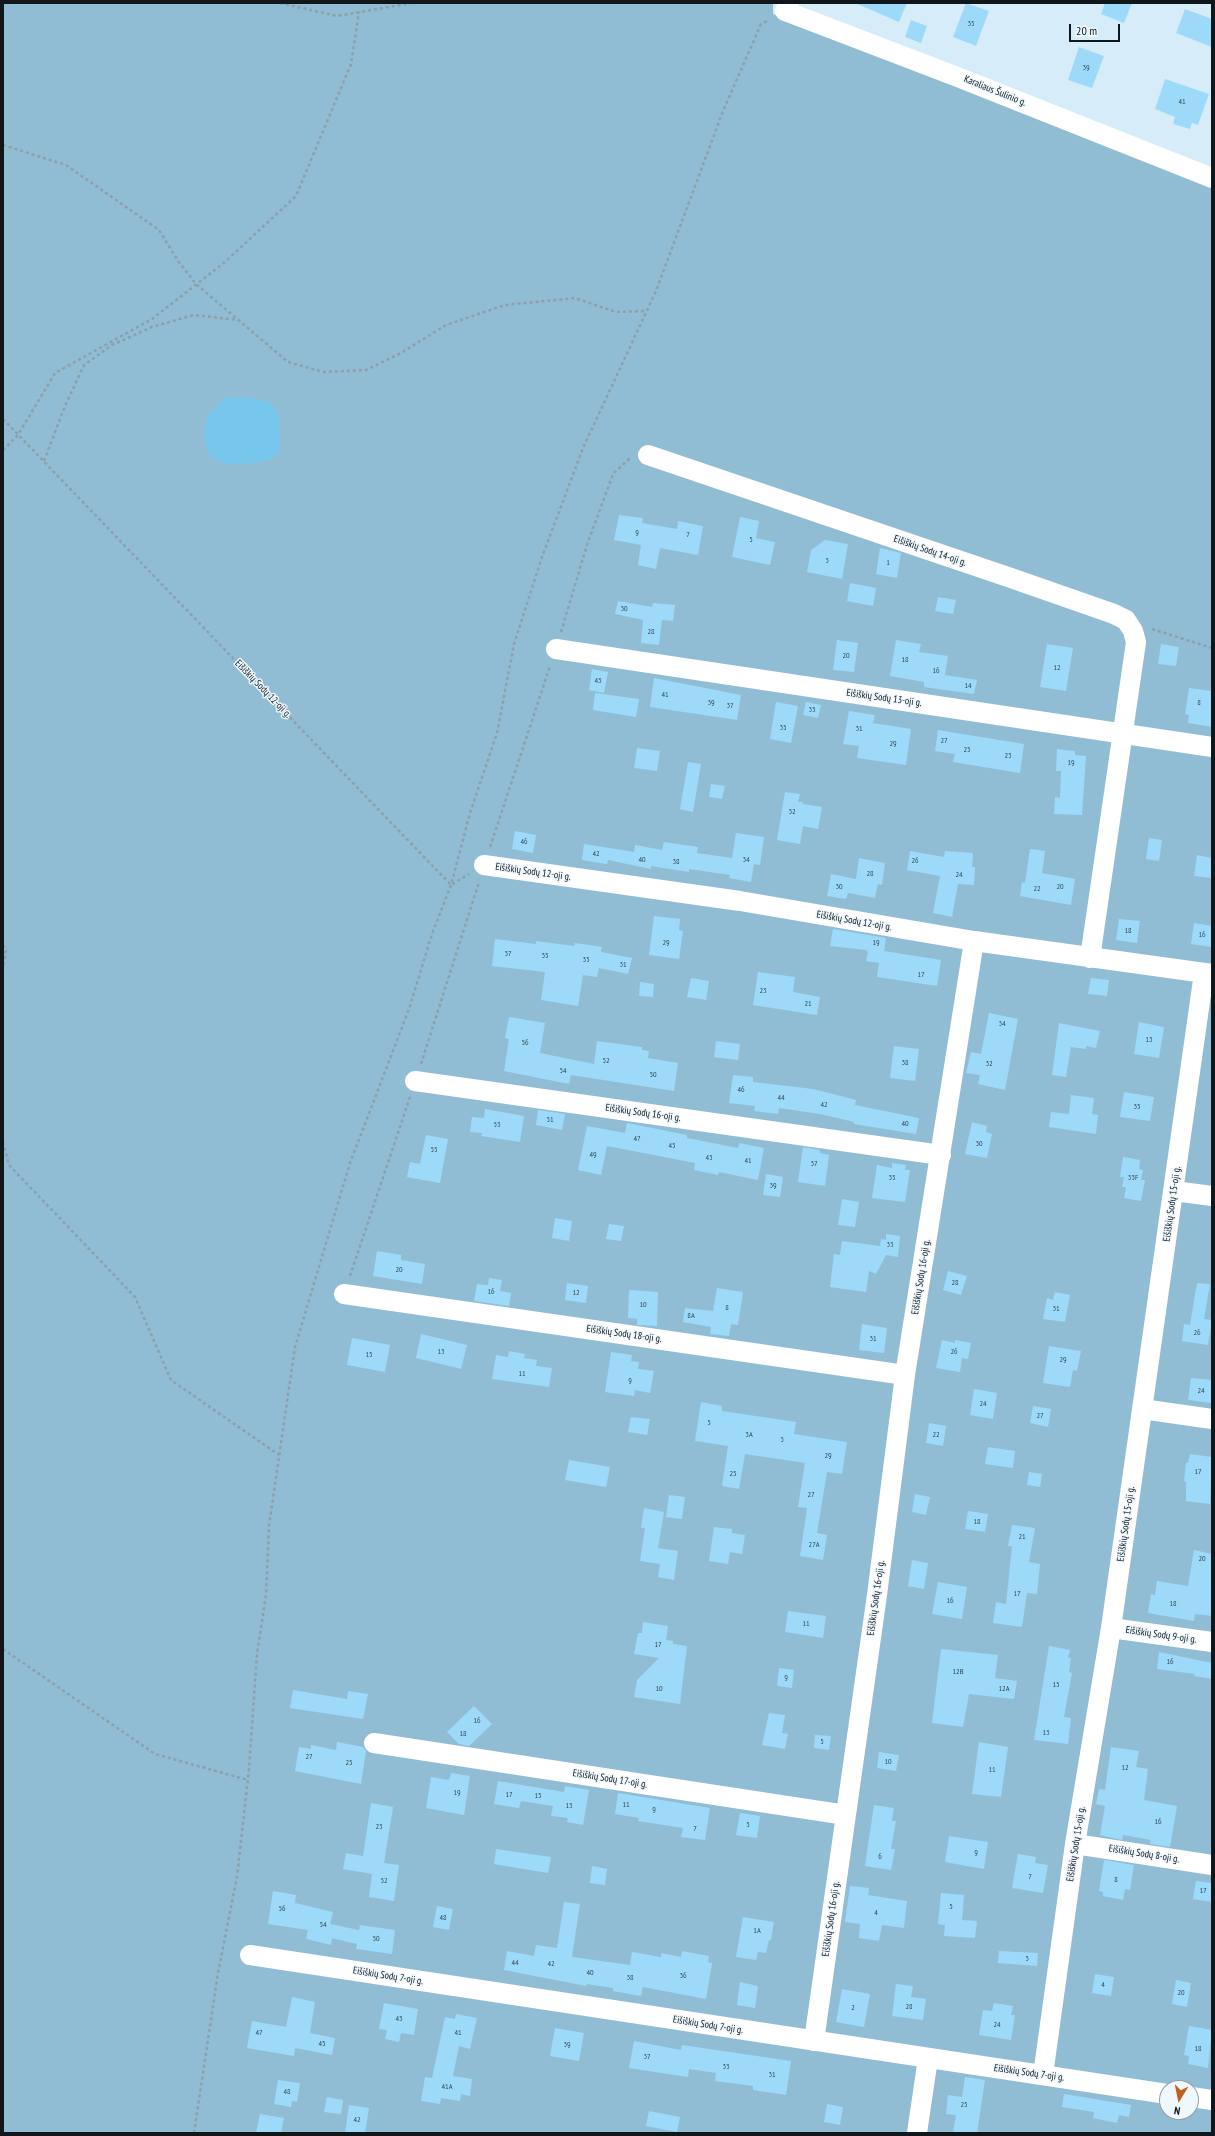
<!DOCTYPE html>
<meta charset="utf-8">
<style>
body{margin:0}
#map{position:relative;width:1215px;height:2136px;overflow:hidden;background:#d6edf9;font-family:"PT Sans Narrow",sans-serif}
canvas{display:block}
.frame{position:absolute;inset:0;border:4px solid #0f171b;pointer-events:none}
.north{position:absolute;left:1159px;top:2080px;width:40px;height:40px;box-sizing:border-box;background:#eff8fd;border:1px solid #959ea3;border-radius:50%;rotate:190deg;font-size:11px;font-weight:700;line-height:16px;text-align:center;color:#0f171b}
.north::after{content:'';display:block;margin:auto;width:14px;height:18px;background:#c0601a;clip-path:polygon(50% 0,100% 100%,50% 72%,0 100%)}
.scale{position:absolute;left:1069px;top:24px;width:51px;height:18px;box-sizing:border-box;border:2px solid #0f171b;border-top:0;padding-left:5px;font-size:12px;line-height:14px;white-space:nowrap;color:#0f171b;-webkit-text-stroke:3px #eff8fd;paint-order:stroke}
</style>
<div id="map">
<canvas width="1215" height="2136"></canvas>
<div class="frame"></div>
<div class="north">N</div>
<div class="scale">20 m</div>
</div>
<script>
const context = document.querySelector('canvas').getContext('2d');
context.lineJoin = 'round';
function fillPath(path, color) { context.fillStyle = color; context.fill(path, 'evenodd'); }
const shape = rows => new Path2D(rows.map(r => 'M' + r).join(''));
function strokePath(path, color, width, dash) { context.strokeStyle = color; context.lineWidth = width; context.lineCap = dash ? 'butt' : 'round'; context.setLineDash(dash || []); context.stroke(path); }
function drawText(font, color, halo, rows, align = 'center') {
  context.font = font + ' "PT Sans Narrow",sans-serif'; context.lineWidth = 3; context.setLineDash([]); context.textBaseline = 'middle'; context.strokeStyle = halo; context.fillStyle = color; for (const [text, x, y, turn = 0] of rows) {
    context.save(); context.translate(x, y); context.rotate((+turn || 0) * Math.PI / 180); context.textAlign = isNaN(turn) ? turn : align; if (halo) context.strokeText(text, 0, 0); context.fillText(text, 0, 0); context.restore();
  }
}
fillPath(shape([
 [3,3,773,3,773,14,1212,187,1212,2133,3,2133],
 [1167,2088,1191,2088,1191,2112,1167,2112]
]), '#90bdd4');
fillPath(shape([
 [247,397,270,402,279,415,280,451,270,460,247,464,225,464,209,455,205,437,206,423,210,412,225,398]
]), '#77c6ec');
fillPath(shape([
 [855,3,907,3,899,22],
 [966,3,989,11,976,46,953,37],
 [1105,3,1132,3,1124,23,1101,14],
 [1185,9,1212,19,1212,47,1176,33],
 [911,20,927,26,921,43,905,37],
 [1079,47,1104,56,1092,88,1068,80],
 [1165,79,1209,94,1198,125,1192,123,1190,129,1173,124,1175,117,1155,109],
 [619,515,643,518,642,523,677,529,678,521,703,526,698,555,660,548,656,569,638,565,641,545,614,540],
 [740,517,759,521,756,538,775,542,770,565,732,557],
 [825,540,848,544,842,579,807,572,811,550],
 [880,548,901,553,897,578,876,574],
 [850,583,876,588,873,606,847,601],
 [938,597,956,600,953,614,935,611],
 [618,601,652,607,653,603,675,605,673,621,662,620,659,645,641,643,643,620,615,614],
 [837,640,858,643,854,672,833,670],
 [896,640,921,644,919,652,948,656,945,675,977,680,974,694,924,687,924,682,890,676],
 [1047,644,1073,648,1066,691,1040,687],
 [1161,644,1179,647,1176,666,1158,664],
 [592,669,608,672,604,693,589,690],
 [654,678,741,695,737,720,650,707],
 [1189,688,1212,691,1212,727,1188,723,1189,715,1185,714],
 [595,693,639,699,636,717,593,710],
 [776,702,798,706,791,743,770,739],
 [806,702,821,705,818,718,803,715],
 [849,711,875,715,873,723,911,729,906,765,857,758,859,746,843,744],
 [938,730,1024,744,1020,773,953,762,955,754,935,751],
 [637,748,660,751,657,771,634,768],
 [1057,749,1075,751,1075,755,1086,756,1082,815,1054,814,1055,797,1060,798,1061,771,1056,771],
 [688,762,701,764,693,812,680,809],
 [711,784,725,786,722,799,709,797],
 [785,792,800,794,798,802,803,802,803,804,822,807,818,829,803,826,800,844,777,840],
 [515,831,536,835,533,853,512,849],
 [736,833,764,837,760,865,754,864,751,882,729,878,730,875,689,869,689,872,651,866,651,869,608,860,607,864,582,860,584,844,634,852,635,845,662,850,664,842,698,847,697,853,732,858],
 [1149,838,1162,840,1159,861,1146,859],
 [1030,849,1045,851,1042,873,1075,879,1071,905,1020,896,1022,882,1025,883],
 [910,851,944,857,945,851,973,853,972,867,975,867,974,885,958,884,952,917,933,913,940,876,907,870],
 [1197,855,1212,858,1212,878,1194,876],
 [859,858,885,863,882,885,878,884,875,898,848,893,846,899,827,896,831,874,856,879],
 [654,916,680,919,679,930,683,931,679,959,649,955],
 [1119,919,1140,921,1137,943,1116,940],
 [1194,923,1212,926,1212,947,1191,944],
 [833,929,886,938,884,951,941,960,937,986,877,977,879,963,866,961,868,952,866,950,830,946],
 [495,939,536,944,536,941,574,946,575,943,602,947,601,952,632,958,628,974,599,968,597,977,583,975,578,1006,541,1000,545,972,492,966],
 [758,972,795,977,793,992,820,997,817,1015,753,1005],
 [691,978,709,981,706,1000,687,997],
 [1091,978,1109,980,1107,996,1088,994],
 [640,982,654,984,653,997,639,996],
 [989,1013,1018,1019,1005,1090,978,1084,980,1075,966,1073,971,1052,981,1054],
 [509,1017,545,1023,540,1053,594,1064,597,1041,642,1047,642,1050,649,1051,648,1058,678,1063,674,1091,571,1075,569,1084,504,1071,509,1039,505,1038],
 [1139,1022,1164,1027,1159,1058,1134,1054],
 [1059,1023,1100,1031,1096,1048,1086,1046,1086,1049,1071,1047,1066,1077,1052,1075],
 [716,1041,740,1044,738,1060,714,1057],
 [894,1046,919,1049,915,1081,890,1078],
 [733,1075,753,1077,753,1082,813,1089,856,1100,855,1105,919,1118,916,1134,854,1124,854,1122,820,1114,779,1108,778,1114,754,1111,755,1106,729,1103],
 [1124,1092,1154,1097,1150,1121,1120,1117],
 [1071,1095,1094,1098,1092,1114,1098,1115,1096,1134,1049,1127,1051,1112,1069,1114],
 [485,1109,524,1116,520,1142,481,1136,482,1133,470,1132,472,1117,484,1118],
 [538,1110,565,1114,562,1130,536,1125],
 [972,1122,987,1126,986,1132,992,1134,987,1158,965,1154],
 [627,1123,687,1135,687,1138,738,1148,739,1143,764,1148,758,1180,719,1172,718,1175,694,1170,695,1163,607,1146,601,1175,578,1170,587,1126,625,1133],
 [426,1135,448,1139,440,1183,407,1177,410,1162,420,1164],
 [803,1147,820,1150,820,1153,829,1155,825,1186,798,1182],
 [1123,1157,1140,1160,1139,1169,1143,1170,1141,1180,1145,1180,1141,1201,1124,1198,1126,1187,1122,1187,1124,1177,1120,1177],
 [892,1163,906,1165,905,1170,910,1170,905,1202,872,1198,877,1165,892,1168],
 [766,1174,783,1177,780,1197,763,1195],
 [842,1199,859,1202,855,1227,838,1225],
 [555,1218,572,1221,569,1241,552,1238],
 [609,1224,624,1226,621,1241,606,1239],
 [886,1234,900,1236,898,1257,886,1255,876,1274,869,1271,866,1292,830,1287,834,1254,840,1255,842,1241,880,1246,881,1239,886,1240],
 [377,1251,401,1255,401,1260,425,1264,422,1284,373,1276],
 [948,1271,967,1276,961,1295,943,1290],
 [489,1278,502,1280,500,1291,511,1293,509,1306,474,1301,477,1284,488,1285],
 [567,1283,588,1286,586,1303,565,1300],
 [1197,1283,1210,1284,1204,1319,1212,1320,1208,1345,1182,1341,1184,1324,1190,1325],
 [717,1288,743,1292,738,1325,731,1324,729,1336,710,1334,711,1327,683,1322,685,1308,713,1311],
 [629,1290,658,1292,657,1326,637,1325,637,1319,628,1318],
 [1055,1292,1070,1295,1065,1322,1043,1319,1047,1298,1053,1300],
 [862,1324,887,1328,884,1353,859,1350],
 [421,1334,467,1345,461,1369,416,1358],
 [352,1338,390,1345,385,1372,347,1365],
 [942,1340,955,1343,955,1340,971,1343,968,1359,962,1358,960,1372,936,1368],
 [1049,1346,1081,1351,1077,1371,1073,1370,1070,1387,1043,1383],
 [509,1351,525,1354,524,1358,537,1360,536,1366,552,1368,549,1387,492,1379,496,1355,508,1357],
 [611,1352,632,1355,631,1361,639,1362,638,1369,654,1371,650,1393,635,1390,634,1396,605,1392],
 [1191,1378,1212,1380,1212,1403,1188,1400],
 [974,1389,997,1393,993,1419,970,1415],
 [701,1402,722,1406,722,1411,796,1422,794,1434,847,1442,842,1474,827,1472,817,1533,827,1535,823,1560,800,1556,807,1508,798,1507,805,1463,745,1454,739,1489,722,1486,728,1446,695,1441],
 [1033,1406,1051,1409,1048,1427,1030,1423],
 [631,1417,650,1419,647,1435,628,1432],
 [929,1423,946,1426,943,1446,926,1443],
 [988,1447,1015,1451,1013,1468,985,1464],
 [1190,1454,1212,1457,1210,1504,1186,1501,1186,1482,1184,1481,1186,1463,1188,1463],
 [569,1460,610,1467,606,1487,565,1480],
 [1029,1472,1042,1474,1040,1487,1027,1485],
 [915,1494,930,1497,926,1515,912,1512],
 [669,1495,685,1497,682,1519,666,1517],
 [644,1508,664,1512,658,1548,678,1551,674,1580,658,1577,660,1564,640,1561,645,1528,641,1528],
 [968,1511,988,1514,985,1532,965,1529],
 [1012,1525,1035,1528,1029,1562,1040,1564,1037,1594,1027,1593,1022,1627,993,1623,996,1602,1006,1604,1012,1546,1008,1546],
 [714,1527,732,1529,732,1533,745,1535,742,1554,730,1552,728,1564,709,1561],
 [1194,1550,1212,1554,1212,1616,1195,1614,1194,1621,1148,1613,1151,1594,1155,1595,1157,1581,1188,1586],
 [912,1560,928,1563,924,1589,908,1586],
 [938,1582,967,1587,962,1619,932,1614],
 [788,1611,826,1616,823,1638,785,1632],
 [643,1622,668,1626,666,1640,673,1641,673,1644,687,1646,680,1704,634,1697,637,1680,659,1658,634,1654,638,1633,642,1633],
 [1049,1646,1070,1650,1068,1658,1071,1658,1069,1672,1072,1673,1064,1717,1071,1718,1068,1744,1034,1740],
 [941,1649,998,1655,995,1678,1017,1681,1014,1699,969,1694,963,1727,932,1723],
 [1159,1652,1212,1663,1212,1679,1194,1676,1195,1674,1157,1669],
 [779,1668,794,1670,792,1688,777,1686],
 [293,1690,347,1699,348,1691,368,1694,363,1719,290,1708],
 [474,1706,492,1724,469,1746,459,1744,447,1732],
 [769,1713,785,1715,782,1733,788,1734,785,1749,762,1745],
 [815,1735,831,1736,829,1750,814,1748],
 [337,1742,363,1747,366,1751,361,1784,295,1771,299,1747,311,1749,311,1745,336,1750],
 [979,1742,1008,1747,1001,1797,972,1794],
 [1111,1747,1139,1751,1136,1767,1148,1769,1144,1800,1177,1806,1170,1847,1150,1844,1151,1840,1123,1835,1122,1840,1100,1835,1105,1806,1096,1804,1099,1789,1105,1790],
 [879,1752,899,1755,896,1771,877,1768],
 [451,1773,470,1776,464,1815,426,1808,431,1777,449,1780],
 [498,1781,564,1792,565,1786,589,1790,583,1825,567,1822,568,1818,551,1816,553,1806,521,1801,519,1808,494,1804],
 [618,1793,710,1808,705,1840,681,1837,683,1828,638,1821,639,1818,615,1814],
 [371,1803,393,1807,384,1863,399,1865,394,1901,369,1897,372,1874,343,1869,346,1853,363,1856],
 [874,1805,894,1808,892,1821,896,1821,891,1849,895,1849,891,1870,865,1866],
 [740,1813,760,1816,757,1838,736,1835],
 [949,1836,988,1842,984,1869,945,1862],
 [496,1849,551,1857,548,1873,494,1864],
 [1018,1854,1036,1857,1035,1863,1048,1865,1043,1893,1012,1888],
 [1104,1860,1134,1865,1130,1890,1125,1889,1123,1900,1103,1896,1103,1892,1099,1891],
 [592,1866,607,1869,605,1885,590,1883],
 [1196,1881,1212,1883,1212,1902,1193,1899],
 [850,1886,869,1888,868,1895,907,1901,904,1928,882,1925,879,1941,859,1938,860,1924,845,1922],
 [273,1891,296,1895,295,1903,333,1912,330,1924,359,1930,360,1925,395,1930,392,1954,356,1949,357,1944,332,1938,331,1945,306,1939,308,1930,268,1924],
 [941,1893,964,1895,962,1920,977,1921,975,1938,944,1936,945,1925,938,1924],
 [564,1902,580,1904,572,1957,630,1965,632,1952,661,1957,661,1953,681,1957,682,1951,709,1956,708,1962,712,1963,706,1999,643,1987,641,1996,613,1991,613,1988,587,1984,586,1986,504,1970,507,1951,534,1956,536,1945,557,1948],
 [437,1906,453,1909,449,1930,433,1927],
 [743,1917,774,1922,771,1940,769,1940,766,1953,758,1952,756,1960,736,1957],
 [999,1951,1038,1953,1037,1966,998,1963],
 [1095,1974,1114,1977,1111,1996,1092,1993],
 [1176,1980,1191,1983,1187,2007,1172,2004],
 [740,1982,758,1986,755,2008,737,2005],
 [896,1984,913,1986,911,1997,926,1999,923,2020,892,2016],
 [842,1989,870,1994,864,2027,836,2022],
 [292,1997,315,2002,310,2033,335,2038,332,2055,295,2048,294,2056,247,2048,252,2021,286,2027],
 [384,2003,418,2009,414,2035,401,2033,399,2042,385,2039,387,2030,379,2029],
 [994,2003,1013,2006,1011,2015,1015,2015,1011,2040,979,2035,983,2010,992,2011],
 [456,2014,477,2018,470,2049,459,2046,453,2076,472,2079,470,2096,461,2094,460,2101,441,2098,440,2104,421,2101,425,2077,432,2078,445,2017,455,2019],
 [1189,2026,1212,2030,1208,2068,1188,2064,1189,2056,1184,2055],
 [555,2028,584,2033,579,2061,550,2056],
 [634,2041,681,2050,682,2045,791,2061,786,2095,753,2090,753,2086,715,2081,716,2073,689,2069,688,2077,629,2068],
 [965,2077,985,2080,977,2133,953,2133,956,2115,946,2114,948,2095,962,2097],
 [278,2080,300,2083,297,2102,292,2101,291,2107,274,2104],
 [1064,2094,1131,2105,1129,2117,1119,2115,1117,2123,1093,2118,1094,2112,1062,2107],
 [327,2097,343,2100,341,2114,324,2112],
 [827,2104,843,2107,840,2125,824,2122],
 [349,2105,369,2108,365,2133,345,2133],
 [649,2111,680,2117,677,2132,646,2126],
 [260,2114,284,2118,281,2133,256,2133]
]), '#9ddafa');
strokePath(shape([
 [280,3,337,16,412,3],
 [3,145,66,165,159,230,178,261,196,284,288,362,323,372,366,370,401,353,446,325,505,305,575,298,616,312,647,311],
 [3,419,451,885,469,874],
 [3,450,18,435,55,373,152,319,225,262,296,196,351,64,359,12],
 [44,461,65,406,84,365,112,345,152,327,194,315,239,320],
 [1152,629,1212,648],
 [561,632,587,545,613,474,631,457],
 [490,847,550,666],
 [3,945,6,950,3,969],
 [421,1064,479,882],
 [3,1142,9,1165,135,1297,171,1380,279,1455],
 [350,1276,410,1097],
 [3,1649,155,1754,248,1780],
 [194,2133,218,1973,237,1877,249,1769,257,1654,266,1595,269,1526,295,1347,350,1163,409,1009,432,934,451,885,470,813,497,733,514,644,542,557,583,448,656,291,723,111,761,24,769,20]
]), '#8d9fa8', 2.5, [3, 3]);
strokePath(shape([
 [789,3,785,11,955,76,1212,178],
 [648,455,1011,578,1114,614,1126,620,1133,631,1136,642,1090,958],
 [556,649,1212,747],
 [484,865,740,901,974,941,1212,974],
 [415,1081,941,1155],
 [1174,1191,1212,1196],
 [344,1294,905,1375],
 [1142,1409,1212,1419],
 [1111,1628,1212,1642],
 [374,1743,846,1815],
 [1075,1844,1212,1865],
 [250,1955,1167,2094],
 [814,2041,877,1595,905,1375,974,941],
 [1043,2075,1075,1844,1111,1628,1204,973],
 [1191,2097,1212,2100],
 [917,2133,928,2058]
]), '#fff', 20);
drawText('8px', '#324853', null, [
 ["35",971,24],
 ["39",1086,68],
 ["41",1182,102],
 ["9",637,533],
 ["7",688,535],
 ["5",751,540],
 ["3",827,561],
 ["1",888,563],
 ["30",624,609],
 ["28",651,632],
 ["20",846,656],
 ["18",905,660],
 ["12",1057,668],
 ["16",936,671],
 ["43",598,681],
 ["14",968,686],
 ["41",665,695],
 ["39",711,703],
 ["8",1199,703],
 ["37",730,706],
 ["33",812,710],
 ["35",783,728],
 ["31",859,729],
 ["27",944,741],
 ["29",893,744],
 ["25",967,750],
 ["23",1008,756],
 ["19",1071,763],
 ["32",792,812],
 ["46",524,842],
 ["42",596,854],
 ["40",642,860],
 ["34",746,860],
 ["26",915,861],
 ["38",676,862],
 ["28",870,874],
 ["24",959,875],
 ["30",839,887],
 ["20",1060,887],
 ["22",1037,889],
 ["18",1128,931],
 ["16",1202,935],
 ["29",666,943],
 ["19",876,943],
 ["37",508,954],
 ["35",545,956],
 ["33",586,960],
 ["31",623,965],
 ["17",921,975],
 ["23",763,991],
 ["21",808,1004],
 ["34",1002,1024],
 ["13",1149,1040],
 ["56",525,1043],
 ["52",606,1061],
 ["38",905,1063],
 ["32",989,1064],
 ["54",563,1071],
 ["50",653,1075],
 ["46",741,1090],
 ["44",781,1098],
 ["42",824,1105],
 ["35",1137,1107],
 ["51",550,1120],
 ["40",905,1124],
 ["53",497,1125],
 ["47",637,1139],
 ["30",979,1144],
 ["45",672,1146],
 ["55",434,1150],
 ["49",593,1155],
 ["43",709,1158],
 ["41",748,1161],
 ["37",814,1164],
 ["35",892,1178],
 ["33F",1133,1178],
 ["39",773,1186],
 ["33",890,1245],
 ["20",399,1270],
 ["28",955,1283],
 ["16",491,1292],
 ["12",576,1293],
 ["10",643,1305],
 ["8",727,1308],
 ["31",1056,1309],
 ["8A",691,1316],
 ["26",1197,1333],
 ["31",873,1339],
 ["13",441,1352],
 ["26",954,1352],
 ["15",369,1355],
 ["29",1063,1360],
 ["11",522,1374],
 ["9",630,1381],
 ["24",1201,1391],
 ["24",983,1404],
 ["27",1040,1416],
 ["5",709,1423],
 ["3A",749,1435],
 ["22",936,1435],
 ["3",782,1440],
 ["29",828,1456],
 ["17",1198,1472],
 ["25",733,1474],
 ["27",811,1495],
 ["18",977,1522],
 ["21",1022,1537],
 ["27A",814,1545],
 ["20",1202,1559],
 ["17",1017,1594],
 ["16",950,1601],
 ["18",1173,1604],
 ["11",806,1624],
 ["17",658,1645],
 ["16",1170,1662],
 ["12B",958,1672],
 ["9",786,1678],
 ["15",1056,1685],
 ["10",659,1689],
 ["12A",1004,1689],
 ["16",477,1721],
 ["13",1046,1733],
 ["18",463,1734],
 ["5",822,1742],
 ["27",309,1757],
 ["10",888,1762],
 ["25",349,1763],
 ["12",1125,1768],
 ["11",992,1770],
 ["19",457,1793],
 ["17",509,1795],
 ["15",538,1796],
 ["11",626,1805],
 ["13",569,1806],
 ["9",654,1810],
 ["16",1158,1822],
 ["5",748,1825],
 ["23",379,1827],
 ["7",695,1829],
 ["9",976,1853],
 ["6",880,1857],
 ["7",1030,1877],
 ["8",1116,1880],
 ["52",384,1881],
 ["17",1203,1891],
 ["5",951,1907],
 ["56",282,1909],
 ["4",876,1913],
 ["48",443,1918],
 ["54",323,1925],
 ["1A",757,1931],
 ["50",376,1939],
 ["3",1027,1959],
 ["44",515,1963],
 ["42",551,1964],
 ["40",590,1973],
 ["36",683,1976],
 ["38",630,1978],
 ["4",1103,1985],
 ["20",1181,1993],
 ["28",909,2007],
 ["2",853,2008],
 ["43",399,2019],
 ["24",997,2025],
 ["47",259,2033],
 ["41",458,2033],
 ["45",322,2044],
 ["39",567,2045],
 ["18",1198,2049],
 ["37",647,2057],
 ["33",726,2067],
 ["31",772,2075],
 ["41A",447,2087],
 ["48",287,2092],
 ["25",964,2105],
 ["42",357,2120]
]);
drawText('10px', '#0f171b', '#eff8fd', [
 ["Karaliaus Šulinio g.",995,91,22],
 ["Eišiškių Sodų 14-oji g.",930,551,19],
 ["Eišiškių Sodų 12-oji g.",263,689,46],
 ["Eišiškių Sodų 13-oji g.",884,698,8],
 ["Eišiškių Sodų 12-oji g.",533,872,8],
 ["Eišiškių Sodų 12-oji g.",854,921,10],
 ["Eišiškių Sodų 16-oji g.",643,1113,8],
 ["Eišiškių Sodų 15-oji g.",1172,1204,-82],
 ["Eišiškių Sodų 16-oji g.",921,1277,-81],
 ["Eišiškių Sodų 18-oji g.",624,1334,8],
 ["Eišiškių Sodų 15-oji g.",1126,1524,-82],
 ["Eišiškių Sodų 16-oji g.",876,1598,-82],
 ["Eišiškių Sodų 9-oji g.",1161,1635,8],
 ["Eišiškių Sodų 17-oji g.",610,1779,9],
 ["Eišiškių Sodų 15-oji g.",1076,1844,-81],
 ["Eišiškių Sodų 8-oji g.",1144,1854,9],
 ["Eišiškių Sodų 16-oji g.",831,1919,-82],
 ["Eišiškių Sodų 7-oji g.",388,1976,9],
 ["Eišiškių Sodų 7-oji g.",708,2025,9],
 ["Eišiškių Sodų 7-oji g.",1029,2073,8]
]);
</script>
